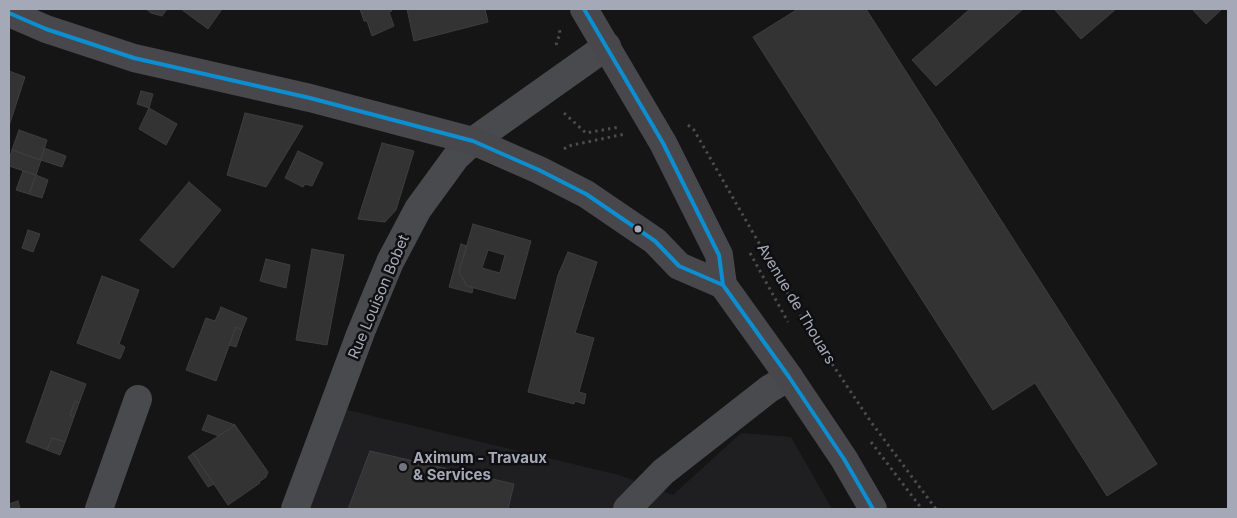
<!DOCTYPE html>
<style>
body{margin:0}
#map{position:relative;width:1237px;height:518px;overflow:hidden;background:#151515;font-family:Inter,sans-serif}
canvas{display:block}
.frame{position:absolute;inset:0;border:10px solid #a5a9b7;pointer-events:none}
</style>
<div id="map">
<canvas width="1237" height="518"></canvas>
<div class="frame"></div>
</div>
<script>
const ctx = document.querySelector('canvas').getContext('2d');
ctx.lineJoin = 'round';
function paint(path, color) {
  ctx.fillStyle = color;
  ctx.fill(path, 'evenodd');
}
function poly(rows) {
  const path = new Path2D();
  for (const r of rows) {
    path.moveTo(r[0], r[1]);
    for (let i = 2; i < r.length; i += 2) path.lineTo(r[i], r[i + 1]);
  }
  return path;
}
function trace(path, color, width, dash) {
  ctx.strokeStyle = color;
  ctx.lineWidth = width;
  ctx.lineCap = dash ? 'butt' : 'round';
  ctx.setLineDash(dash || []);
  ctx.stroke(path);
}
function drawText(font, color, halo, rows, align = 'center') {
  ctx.font = font + ' Inter,sans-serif';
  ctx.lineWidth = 5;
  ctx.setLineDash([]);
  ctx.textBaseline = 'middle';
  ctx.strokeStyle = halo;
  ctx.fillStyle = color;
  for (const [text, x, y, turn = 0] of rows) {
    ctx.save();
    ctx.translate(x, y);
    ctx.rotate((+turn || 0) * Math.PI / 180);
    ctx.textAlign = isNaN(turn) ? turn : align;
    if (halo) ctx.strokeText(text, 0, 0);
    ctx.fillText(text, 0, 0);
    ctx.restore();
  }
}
const built = poly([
 [335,407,619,475,673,495,741,433,791,437,832,509,295,509]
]);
const building = poly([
 [146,9,167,9,162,16,151,13,146,9],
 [181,9,222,9,208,29,181,9],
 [360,9,391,9,392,11,389,12,394,26,372,36,367,21,364,21,360,9],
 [407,9,485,9,488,22,414,41,407,9],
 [798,9,866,9,1157,464,1107,496,1035,383,993,410,753,37,798,9],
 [970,9,1023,9,936,86,912,60,970,9],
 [1054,9,1116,9,1081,39,1054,9],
 [1192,9,1222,9,1206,24,1192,9],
 [9,71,25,77,9,126,9,71],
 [141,91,153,94,149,108,137,104,141,91],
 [149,108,177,124,166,145,139,129,149,108],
 [245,113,303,126,266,187,227,175,245,113],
 [19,130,47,140,41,160,12,150,19,130],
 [382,143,414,151,396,210,385,222,358,219,382,143],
 [44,148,66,156,62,167,41,160,44,148],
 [12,150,41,160,36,175,9,166,9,160,12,150],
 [298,151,323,163,312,186,305,184,303,187,285,178,298,151],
 [23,171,36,175,29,194,16,190,23,171],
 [36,175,48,180,42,198,29,194,36,175],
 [189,182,221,210,173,268,140,240,189,182],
 [473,224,531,241,515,299,467,286,459,272,473,224],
 [488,250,505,255,500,273,482,268,488,250],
 [28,230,40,234,33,252,22,248,28,230],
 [461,244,467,246,459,272,467,286,473,288,472,293,449,287,461,244],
 [312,249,344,255,327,345,296,340,312,249],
 [568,252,597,262,575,333,594,338,579,392,586,394,584,404,575,401,574,404,528,392,558,275,568,252],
 [266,259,290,265,286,288,260,281,266,259],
 [102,276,139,290,119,344,125,347,120,359,77,343,102,276],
 [221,307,247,318,242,330,236,327,216,381,186,370,206,318,215,321,221,307],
 [236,327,242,330,236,347,229,345,236,327],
 [51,371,86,384,79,403,75,401,70,415,74,417,65,442,52,438,47,450,26,442,51,371],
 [75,401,79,403,74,417,70,415,75,401],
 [208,415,235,425,219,436,202,430,208,415],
 [235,425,268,472,266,477,259,482,260,483,228,505,193,453,235,425],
 [52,438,65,442,60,455,47,450,52,438],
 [370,451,514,484,508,509,348,509,370,451],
 [193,453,214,484,208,487,188,457,193,453],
 [18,501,20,509,10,509,9,504,18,501]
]);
const path = poly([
 [556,45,560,33,559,27],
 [564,113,586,133,619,127],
 [688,125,694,130,806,325,871,422,936,509],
 [564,149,568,146,625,134],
 [750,253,788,322],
 [871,442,922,509]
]);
const street = poly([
 [99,509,138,399],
 [295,509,361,332,390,262,418,209,456,157,473,141,607,46],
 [627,509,663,472,769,389,789,377]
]);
const secondary = poly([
 [584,9,663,143,719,255,723,285,789,377,844,459,873,509],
 [9,13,46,29,134,58,310,98,473,141,539,170,586,194,655,241,679,266,723,285]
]);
const bus1 = poly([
 [584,9,663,143,719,255,723,285,789,377,844,459,873,509],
 [9,13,46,29,134,58,310,98,473,141,539,170,586,194,655,241,679,266,723,285]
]);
const markers = [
 [638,229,4.5,"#a5a9b7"],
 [403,467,5,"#73757e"]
];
const streetNames = [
 ["Rue Louison Bobet",379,297,-67],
 ["Avenue de Thouars",796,304,59]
];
const poiNames = [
 ["Aximum - Travaux",413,458],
 ["& Services",413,475]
];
paint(built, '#1f1f21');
paint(building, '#333334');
trace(building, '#3d3e41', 1);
trace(path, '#4b4b50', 3, [2.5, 4]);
trace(street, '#494a4e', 28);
trace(secondary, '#48484c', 28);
trace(bus1, '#0d8ed0', 4);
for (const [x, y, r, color] of markers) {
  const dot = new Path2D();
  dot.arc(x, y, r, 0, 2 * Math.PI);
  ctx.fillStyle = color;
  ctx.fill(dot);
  trace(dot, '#0f0f11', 2);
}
drawText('15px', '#a5a9b7', '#0f0f11', streetNames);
drawText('bold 15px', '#a5a9b7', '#0f0f11', poiNames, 'left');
</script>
